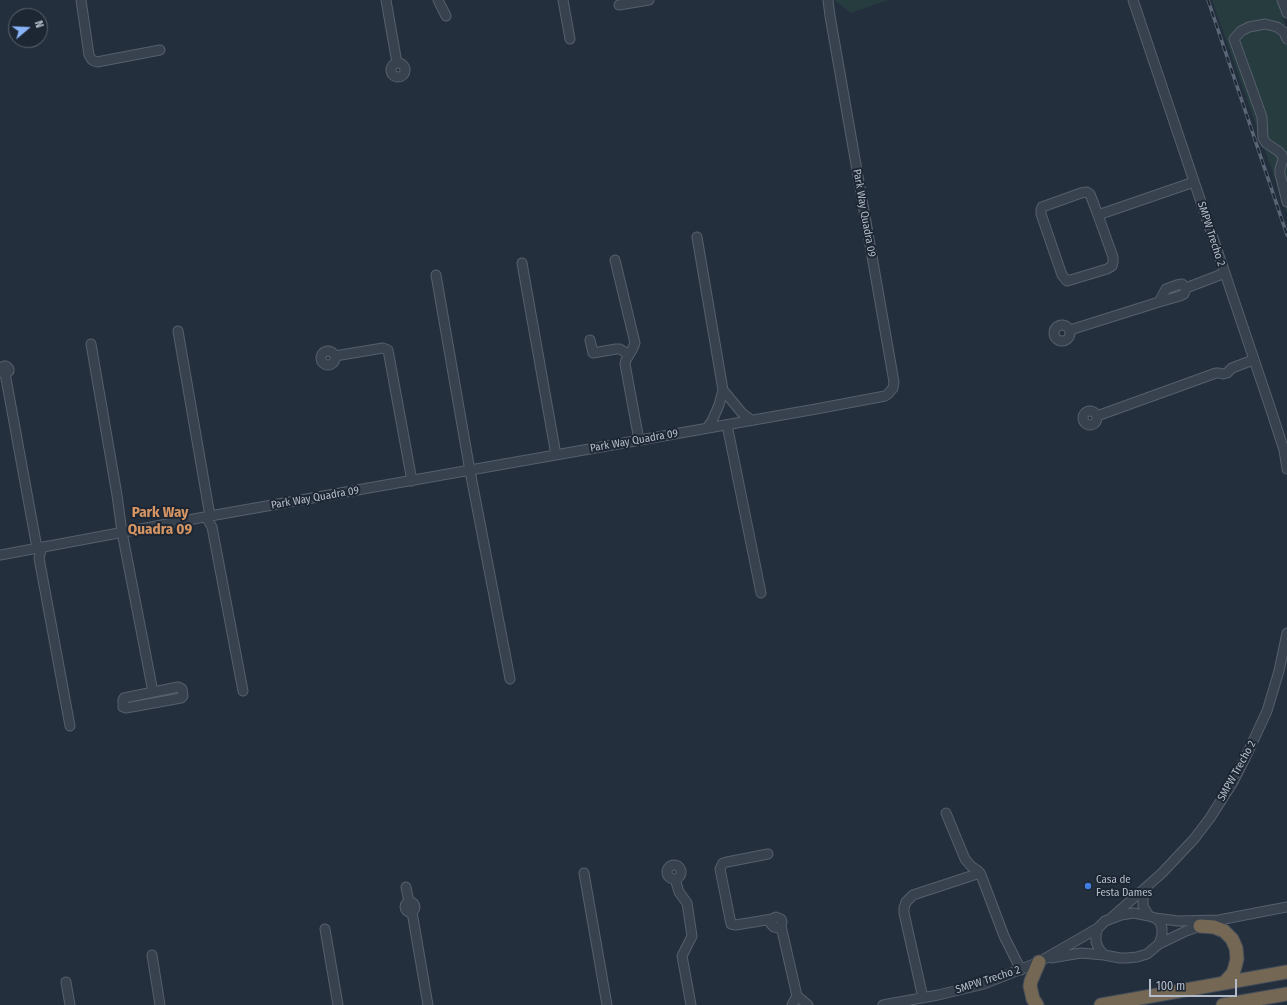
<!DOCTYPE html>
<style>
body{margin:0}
#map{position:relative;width:1287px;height:1005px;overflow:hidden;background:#242f3e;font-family:"Fira Sans Condensed",sans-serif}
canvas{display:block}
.north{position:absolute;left:8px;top:8px;width:40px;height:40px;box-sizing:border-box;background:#1d2633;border:1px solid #59626f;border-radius:50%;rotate:71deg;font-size:11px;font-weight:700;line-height:16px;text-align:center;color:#b4bcc9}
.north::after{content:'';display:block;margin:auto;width:14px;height:18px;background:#8ab4f8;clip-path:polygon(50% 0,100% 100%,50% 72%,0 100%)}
.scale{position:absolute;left:1149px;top:979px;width:88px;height:18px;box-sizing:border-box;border:2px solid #b4bcc9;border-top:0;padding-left:5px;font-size:12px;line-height:14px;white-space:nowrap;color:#b4bcc9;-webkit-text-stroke:3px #1d2633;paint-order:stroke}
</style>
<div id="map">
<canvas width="1287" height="1005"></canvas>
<div class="north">N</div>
<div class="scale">100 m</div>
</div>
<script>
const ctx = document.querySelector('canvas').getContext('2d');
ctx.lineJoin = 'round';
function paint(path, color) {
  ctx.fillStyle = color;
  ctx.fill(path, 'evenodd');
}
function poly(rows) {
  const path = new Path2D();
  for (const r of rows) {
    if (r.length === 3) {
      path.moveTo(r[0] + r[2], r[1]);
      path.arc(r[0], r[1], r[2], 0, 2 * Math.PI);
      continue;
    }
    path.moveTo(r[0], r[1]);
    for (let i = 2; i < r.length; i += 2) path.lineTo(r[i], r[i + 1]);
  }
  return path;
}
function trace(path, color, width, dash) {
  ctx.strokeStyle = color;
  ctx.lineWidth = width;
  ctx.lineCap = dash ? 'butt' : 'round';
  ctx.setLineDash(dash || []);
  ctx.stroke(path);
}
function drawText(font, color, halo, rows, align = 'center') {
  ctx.font = font + ' "Fira Sans Condensed",sans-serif';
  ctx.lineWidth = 4;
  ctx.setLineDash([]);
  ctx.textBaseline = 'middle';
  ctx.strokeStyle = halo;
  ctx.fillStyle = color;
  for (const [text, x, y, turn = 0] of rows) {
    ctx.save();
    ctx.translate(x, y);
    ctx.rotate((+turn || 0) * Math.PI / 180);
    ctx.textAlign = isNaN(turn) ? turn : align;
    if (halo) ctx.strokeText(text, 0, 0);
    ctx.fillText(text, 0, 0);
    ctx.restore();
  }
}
const green = poly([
 [834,0,888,0,851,13],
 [1212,0,1277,0,1287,29,1287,213]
]);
const minor = poly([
 [81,0,89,55,92,60,97,62,160,50],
 [386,0,397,63],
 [438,0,446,16],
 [563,0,570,39],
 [1133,0,1271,410,1284,450,1287,469],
 [1282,0,1287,13],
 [619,5,649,0],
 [1287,39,1284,32,1277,27,1265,24,1249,27,1241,31,1234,39,1262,117,1263,138,1266,143,1278,151,1282,155,1283,159,1280,169,1280,174,1287,202],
 [398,70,7],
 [1098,215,1113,257,1113,262,1112,266,1107,269,1067,281,1062,275,1041,214,1041,210,1042,207,1081,193,1087,192,1090,194,1098,215,1194,182],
 [697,237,723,390,742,413,751,420],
 [615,260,635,343,632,350,626,360,625,364,639,440],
 [522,263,556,455],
 [436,275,470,471,510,679],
 [1159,302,1166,289,1177,285,1182,284,1186,288],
 [1062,333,8],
 [1070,330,1159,302,1180,296,1184,294,1186,288,1225,273],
 [178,331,210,516],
 [590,340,593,353,616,349,620,349,629,355],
 [91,344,117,495,122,532,153,692],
 [328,358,7],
 [335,356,383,348,388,350,412,481],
 [5,373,9,371,9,369,6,366,4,366,1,368,1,370,3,373,5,373,37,548],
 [1090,418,7],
 [1097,416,1216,373,1219,373,1223,374,1227,373,1232,368,1253,360],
 [727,425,761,593],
 [707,428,712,421,719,405,723,390],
 [206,517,212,527,243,691],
 [42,547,39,558,70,726],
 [0,555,210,516,816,409,885,396,888,394,893,388,894,382,830,16,828,0],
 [178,687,182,689,183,696,181,698,126,708,123,707,123,700,124,698,178,687],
 [946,813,965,859,971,866,978,871,981,875,1004,936,1021,970],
 [768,854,727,862,723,863,720,869,731,924,736,925,772,919,776,917,781,919,782,922,781,926,779,928,774,927,771,924,772,919],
 [674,872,7],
 [584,873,607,1005],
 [675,879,679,892,687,903,692,936,682,956,691,1005],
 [406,887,409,902],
 [1147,888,1143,896,1143,906,1149,916,1155,918,1160,922,1162,928,1162,935,1159,944,1147,954,1137,957,1127,958,1120,958,1104,955,1099,949,1096,942,1096,934,1098,928,1105,921,1121,915,1134,913,1149,916],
 [410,907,5],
 [412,912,428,1005],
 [1111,918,1162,873,1194,839,1210,818,1233,782,1248,752,1267,711,1279,671,1287,633],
 [1155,918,1178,921,1219,920,1287,907],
 [781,926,797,996,792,1005],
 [325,929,338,1005],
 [1159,944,1186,931,1206,924],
 [152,955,160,1005],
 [1051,958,1081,953,1104,955],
 [66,982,70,1005],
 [797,996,808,1005],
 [923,998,904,913,904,908,906,902,913,895,980,873],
 [883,1005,938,995,984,984,1039,962,1098,928]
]);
const highway = poly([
 [1200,926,1214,927,1224,931,1232,939,1236,948,1237,959,1235,967,1233,973,1224,983],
 [1037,1005,1033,999,1030,986,1031,981,1039,962],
 [1101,1005,1287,972],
 [1223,1005,1287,994]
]);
const rail = poly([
 [1208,0,1287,235]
]);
const markers = [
 [1088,886,4,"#3f7fe0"]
];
const streetNames = [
 ["Park Way Quadra 09",864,213,80],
 ["SMPW Trecho 2",1211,234,72],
 ["Park Way Quadra 09",634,441,-10],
 ["Park Way Quadra 09",315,498,-10],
 ["SMPW Trecho 2",1237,771,-61],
 ["SMPW Trecho 2",988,980,-18]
];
const poiNames = [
 ["Casa de",1096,880],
 ["Festa Dames",1096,893]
];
const districtNames = [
 ["Park Way",160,513],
 ["Quadra 09",160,530]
];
paint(green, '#263c3f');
trace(minor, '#565f6c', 11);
trace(highway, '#434c59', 15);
trace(minor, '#38414e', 9);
trace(highway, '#746855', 13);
trace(rail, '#5a6575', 3.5);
trace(rail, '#1d2633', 2, [6]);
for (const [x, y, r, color] of markers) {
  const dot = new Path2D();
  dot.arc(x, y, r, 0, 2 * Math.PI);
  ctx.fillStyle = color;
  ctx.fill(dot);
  trace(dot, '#1d2633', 1.5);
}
drawText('11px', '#b4bcc9', '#1d2633', streetNames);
drawText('11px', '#b4bcc9', '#1d2633', poiNames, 'left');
drawText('bold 15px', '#d59563', '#1d2633', districtNames);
</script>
